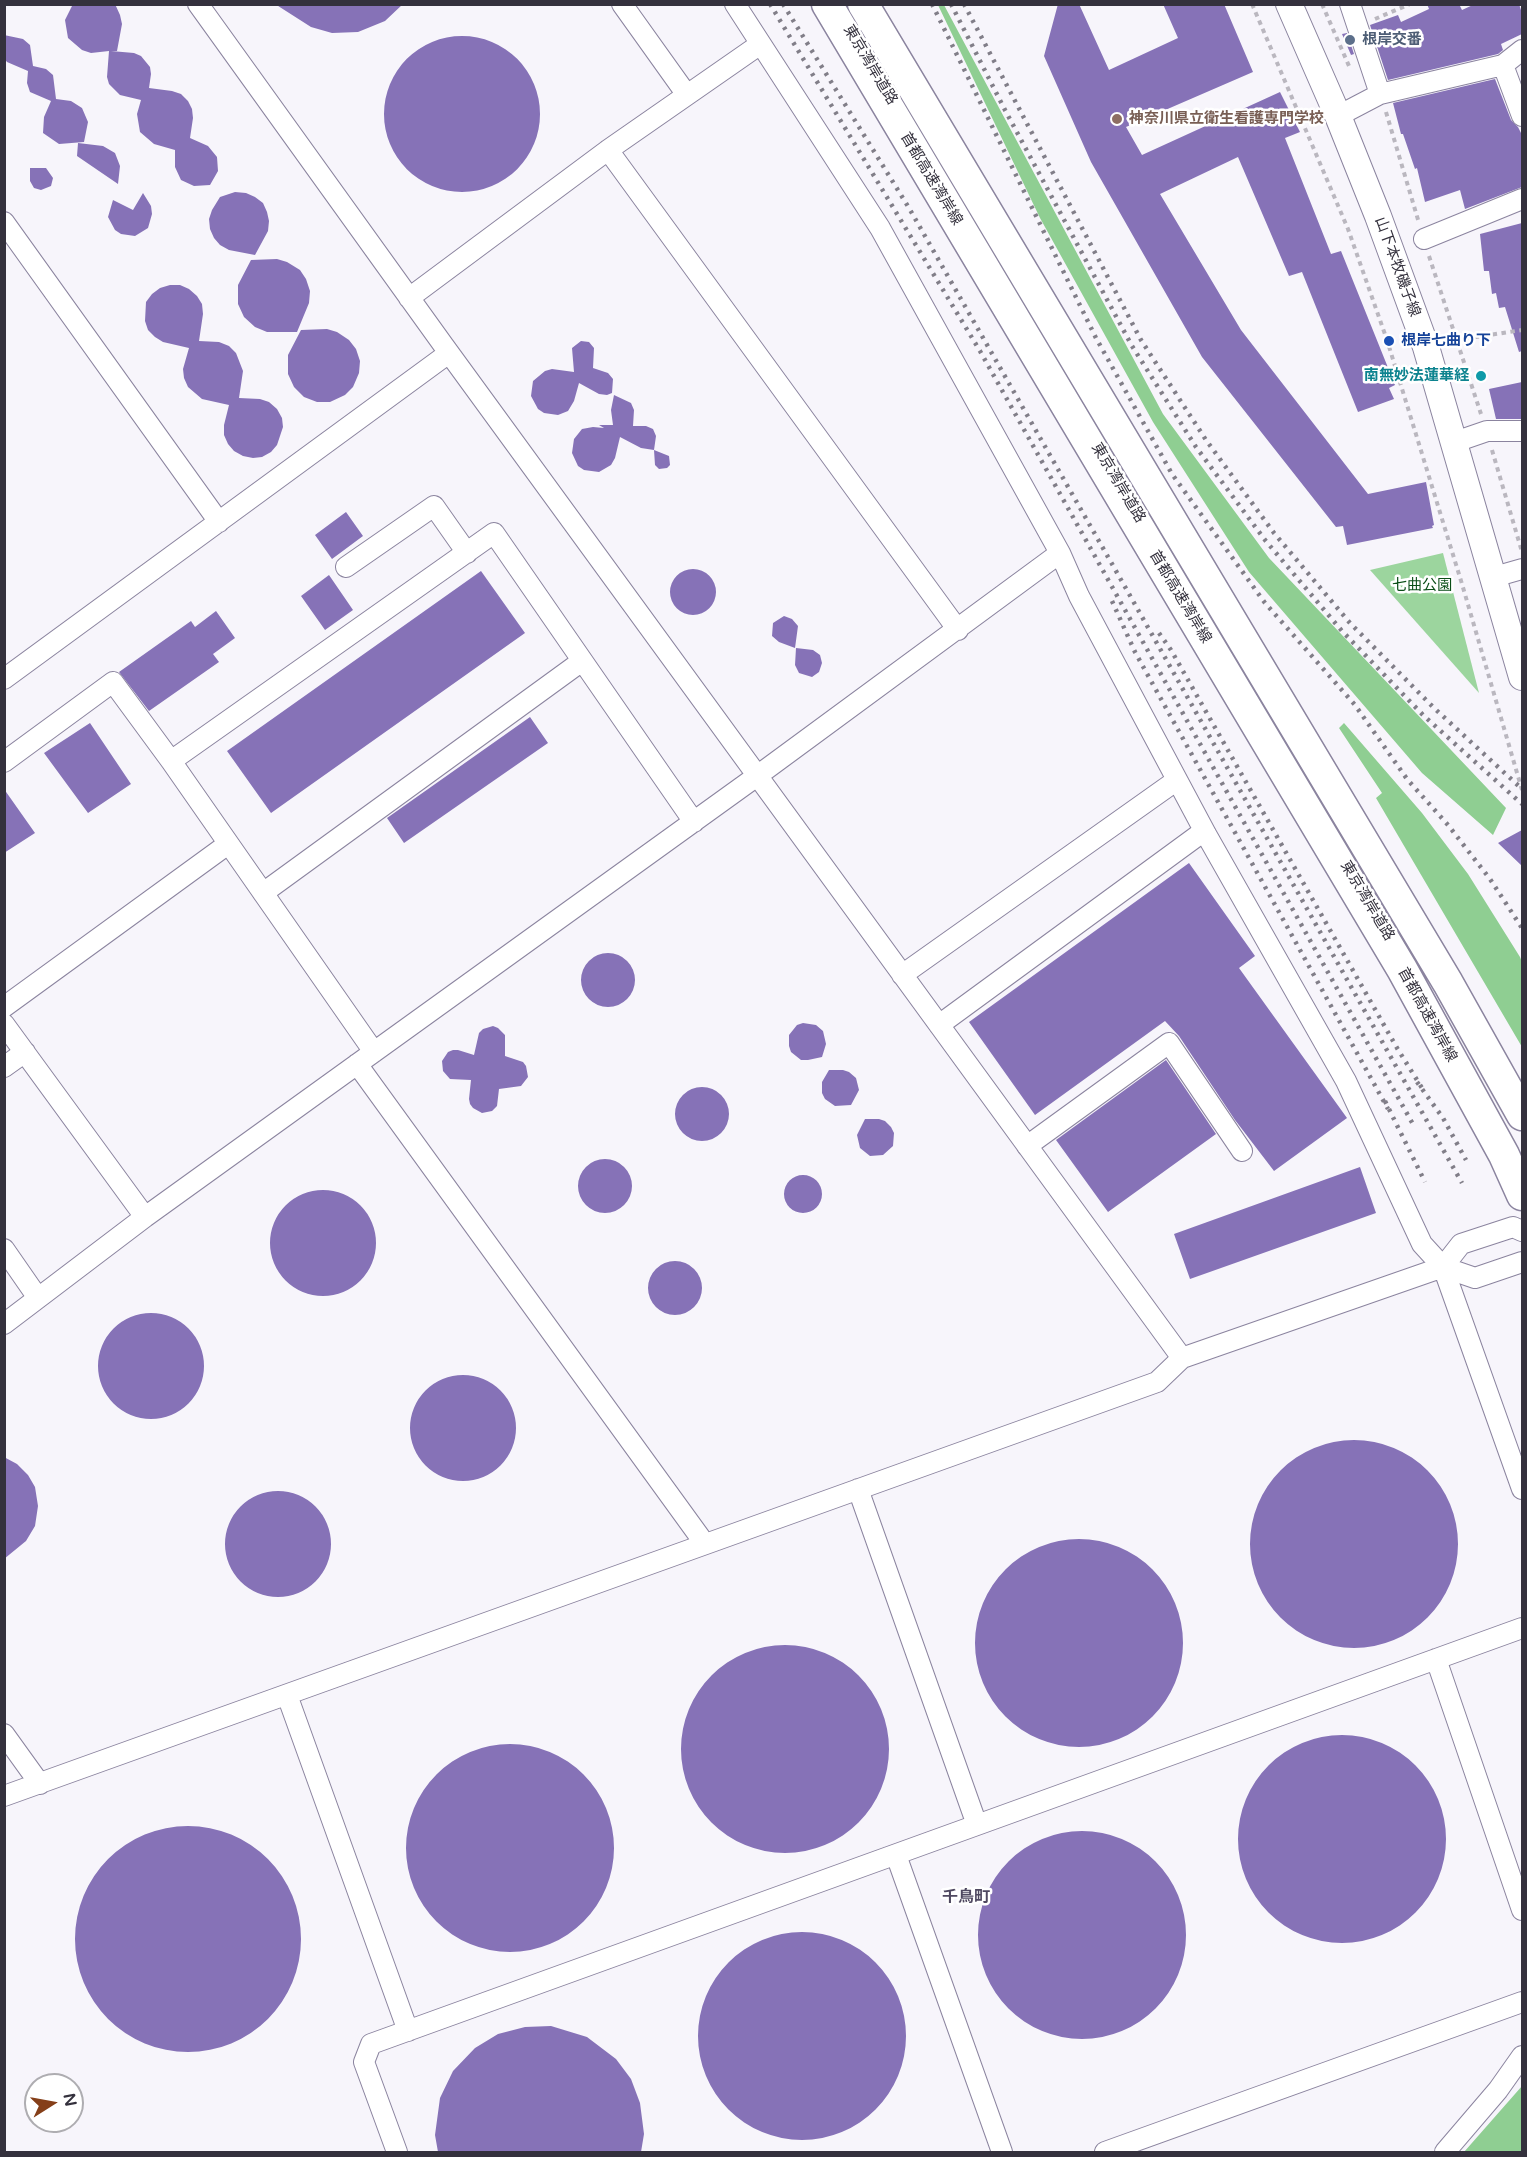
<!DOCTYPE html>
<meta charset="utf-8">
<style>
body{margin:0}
#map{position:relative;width:1527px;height:2157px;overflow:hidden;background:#f7f5fb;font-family:"Varela Round",sans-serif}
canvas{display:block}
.frame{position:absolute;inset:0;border:6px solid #34313d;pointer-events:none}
.north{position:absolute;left:24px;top:2073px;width:60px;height:60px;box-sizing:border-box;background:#fff;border:2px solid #aeadb1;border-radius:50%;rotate:79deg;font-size:16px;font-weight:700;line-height:24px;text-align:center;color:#34313d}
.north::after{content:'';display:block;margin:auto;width:21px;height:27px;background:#853f19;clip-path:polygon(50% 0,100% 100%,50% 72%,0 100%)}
</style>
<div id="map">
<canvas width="1527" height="2157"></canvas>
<div class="frame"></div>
<div class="north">N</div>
</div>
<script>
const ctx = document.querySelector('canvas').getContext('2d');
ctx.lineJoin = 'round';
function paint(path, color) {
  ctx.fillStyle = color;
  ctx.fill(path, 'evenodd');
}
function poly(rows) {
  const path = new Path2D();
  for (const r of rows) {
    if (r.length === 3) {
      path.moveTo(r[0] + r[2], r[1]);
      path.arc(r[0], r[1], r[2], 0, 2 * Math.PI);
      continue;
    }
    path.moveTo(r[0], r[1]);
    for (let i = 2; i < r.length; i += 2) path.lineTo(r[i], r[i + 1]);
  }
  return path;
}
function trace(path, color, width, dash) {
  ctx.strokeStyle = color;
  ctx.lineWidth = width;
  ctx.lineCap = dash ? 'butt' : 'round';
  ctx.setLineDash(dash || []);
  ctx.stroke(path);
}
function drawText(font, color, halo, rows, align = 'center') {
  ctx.font = font + ' "Varela Round","Noto Sans JP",sans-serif';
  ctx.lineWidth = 5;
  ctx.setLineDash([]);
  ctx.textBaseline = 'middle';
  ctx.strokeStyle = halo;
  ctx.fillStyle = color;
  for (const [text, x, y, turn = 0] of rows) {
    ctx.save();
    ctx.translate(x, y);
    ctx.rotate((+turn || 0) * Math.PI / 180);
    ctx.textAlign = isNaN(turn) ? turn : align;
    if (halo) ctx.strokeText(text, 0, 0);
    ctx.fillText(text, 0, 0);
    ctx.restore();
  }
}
const green = poly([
 [1443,553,1479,693,1370,570]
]);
const forest = poly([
 [938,5,944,5,1163,414,1269,558,1506,808,1493,835,1422,773,1249,572,1153,422,1040,218],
 [1344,723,1422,813,1468,874,1520,957,1522,962,1522,1047,1376,798,1382,793,1339,728],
 [1522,2086,1522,2152,1464,2152]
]);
const building = poly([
 [73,4,115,4,120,15,122,24,117,51,111,51,134,53,141,56,150,67,151,74,149,88,172,91,181,94,188,101,192,109,193,118,190,138,208,146,217,157,218,171,210,185,194,186,181,180,175,167,175,150,154,144,140,132,137,114,141,100,120,95,109,84,107,77,109,51,91,53,82,50,68,38,65,20],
 [275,4,403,4,385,21,358,32,332,33,311,27],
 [1058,4,1079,4,1109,70,1178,38,1163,4,1224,4,1253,72,1126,127,1142,155,1280,92,1300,132,1285,138,1331,254,1341,251,1395,385,1389,388,1394,399,1358,412,1302,272,1289,276,1238,157,1160,194,1241,330,1368,494,1426,482,1434,525,1432,526,1433,528,1347,545,1343,526,1336,527,1202,357,1091,162,1044,56],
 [1427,4,1459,4,1462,10,1475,4,1519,4,1522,13,1522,34,1501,44,1503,50,1498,54,1388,80,1370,25,1398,15,1401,22,1429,9],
 [1347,33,1354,54,1351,55,1342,34],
 [4,35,23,39,30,45,33,66,46,69,53,75,56,99,71,101,82,108,88,122,84,142,59,144,43,133,44,117,51,101,30,92,27,83,28,71,7,62,4,58],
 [462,114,78],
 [1495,79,1511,120,1518,127,1522,135,1522,187,1465,209,1460,190,1425,202,1417,168,1415,169,1403,134,1401,134,1393,103],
 [78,143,103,146,115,153,120,166,118,184,77,156],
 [30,168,46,168,53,178,51,186,41,190,34,188,30,181],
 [235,192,246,193,255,197,263,203,267,212,269,221,268,231,255,255,229,250,220,245,214,238,210,229,209,219,212,210,220,197],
 [143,193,151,206,152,214,148,228,135,236,121,234,115,230,108,217,113,200,133,210],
 [1522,223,1522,351,1519,352,1505,307,1499,308,1496,293,1492,294,1489,271,1484,271,1480,234],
 [277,259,287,262,300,270,306,279,310,291,309,303,297,332,267,332,255,327,244,317,238,304,238,285,251,260],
 [170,285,180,285,189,289,197,296,202,304,203,314,199,341,219,342,229,346,236,353,243,371,239,398,260,399,269,402,277,409,282,418,283,427,277,445,271,452,262,457,253,458,243,456,234,451,228,444,224,435,224,425,229,405,202,399,188,387,184,378,183,369,189,348,163,342,155,337,148,330,145,321,146,302,152,294,160,288],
 [327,329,337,332,349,340,356,349,360,361,359,373,353,387,345,395,330,402,317,402,304,397,294,387,288,374,288,355,301,330],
 [581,341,589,342,594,348,593,368,608,373,613,379,612,393,607,395,599,394,579,383,574,401,568,411,558,415,544,413,538,409,531,396,533,381,545,371,552,369,574,372,572,348],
 [1522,382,1522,419,1496,419,1489,389],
 [614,395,631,403,634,410,633,426,646,426,653,429,656,436,654,450,641,448,620,437,615,458,611,465,599,472,584,470,578,466,572,453,574,439,582,429,593,427,604,428,599,425,613,425,611,410],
 [654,450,669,456,670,465,667,468,659,469,655,465],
 [346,512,363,536,332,559,315,535],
 [693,592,23],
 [481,571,525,633,271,813,227,751],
 [329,575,353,610,325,630,301,596],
 [216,611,235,638,213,654,219,662,149,711,119,672,191,621,195,627],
 [784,616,792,619,798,626,795,648,779,642,772,636,773,623],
 [796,648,813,650,820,655,822,663,819,672,812,677,799,673,795,665],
 [530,717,548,743,404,843,387,818],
 [90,723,131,784,88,813,44,753],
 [4,789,35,833,4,853],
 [1522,830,1522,866,1498,843],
 [1189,863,1255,956,1239,968,1347,1118,1274,1171,1235,1120,1179,1036,1165,1021,1035,1115,969,1022],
 [608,980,27],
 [803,1023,816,1025,823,1031,826,1044,822,1057,808,1060,801,1060,791,1052,789,1046,789,1035,797,1025],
 [493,1026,498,1028,505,1035,505,1056,523,1062,526,1066,528,1077,521,1086,499,1089,497,1106,492,1111,482,1113,473,1108,470,1104,469,1099,471,1080,450,1079,443,1071,442,1061,448,1052,453,1050,458,1050,474,1055,479,1033,483,1029],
 [1166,1060,1216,1134,1108,1212,1056,1140],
 [829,1070,843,1070,849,1072,856,1078,859,1090,851,1105,835,1106,825,1099,822,1093,822,1082],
 [702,1114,27],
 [865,1119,879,1119,885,1121,891,1127,894,1133,893,1146,883,1155,870,1156,860,1148,857,1135],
 [605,1186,27],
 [1360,1167,1376,1213,1190,1279,1174,1234],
 [803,1194,19],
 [323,1243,53],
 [675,1288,27],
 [151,1366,53],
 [463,1428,53],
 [1354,1544,104],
 [4,1457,17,1464,28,1475,35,1487,38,1506,35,1526,26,1541,4,1559],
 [278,1544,53],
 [1079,1643,104],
 [785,1749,104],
 [1342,1839,104],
 [510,1848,104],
 [188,1939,113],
 [1082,1935,104],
 [802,2036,104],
 [551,2026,587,2037,616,2059,631,2079,640,2103,644,2134,641,2152,438,2152,435,2135,440,2098,453,2071,475,2048,498,2034,525,2027]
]);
const path = poly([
 [1252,4,1348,229,1387,340,1462,584,1522,790],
 [1322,4,1349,66],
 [1375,19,1410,4],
 [1386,112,1419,223],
 [1429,256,1481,414],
 [1457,340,1522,330],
 [1492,450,1522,552]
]);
const minor = poly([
 [198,4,444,346,1182,1358,1443,1267,1461,1244,1513,1227,1522,1231],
 [622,4,687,95],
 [1350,4,1380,94],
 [1503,65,1522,116],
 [1338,116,1380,94,1503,65,1522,50],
 [608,150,958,630],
 [4,222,219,522],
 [1424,239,1522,199],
 [409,298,608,150,759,45],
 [1455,442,1487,431,1522,431],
 [1060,553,1079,596,1206,834,1346,1081,1422,1244,1443,1267,1522,1489],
 [346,567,434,506,467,553],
 [1494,577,1522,569],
 [4,679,449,353],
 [4,762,113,682,171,761],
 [263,893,582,661],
 [902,975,1177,780],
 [4,1007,228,844],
 [4,1024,145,1217],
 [939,1025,1204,831],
 [374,1052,171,761,494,533,694,822],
 [357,1064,705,1544],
 [4,1067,25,1052],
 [1027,1146,1169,1043,1242,1151],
 [4,1249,38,1298],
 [1443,1267,1475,1278,1522,1262],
 [4,1324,145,1217,757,776,1060,553,880,228,735,4],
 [858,1489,977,1825],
 [1436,1659,1522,1910],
 [287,1695,408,2031],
 [4,1734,40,1784],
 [4,1796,1157,1382,1182,1358],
 [896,1855,1002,2152],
 [397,2152,364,2062,371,2044,1522,1628],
 [1105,2152,1522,2002],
 [1445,2152,1498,2090,1522,2056]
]);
const major = poly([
 [1289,4,1338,116,1378,216,1426,347,1522,677]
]);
const highway = poly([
 [827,4,1402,969,1504,1155,1522,1195],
 [863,4,1448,983,1522,1115]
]);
const rail = poly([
 [770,4,980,351,1414,1126],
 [783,4,909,208,1124,585,1462,1183],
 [932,4,1096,338,1172,474,1265,603,1355,705,1407,779,1448,825,1490,879,1522,928],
 [951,4,1005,110,1132,346,1196,447,1265,540,1342,631,1424,716,1522,804],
 [964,4,1141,340,1206,440,1274,533,1350,623,1434,708,1522,789],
 [1112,601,1135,652,1388,1109],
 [1159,633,1171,650,1397,1048,1422,1088],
 [1417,1082,1443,1118,1466,1160],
 [1385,1101,1425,1182]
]);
const markers = [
 [1350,40,6,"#5c6f8a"],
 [1117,119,6,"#8d6e63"],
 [1389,341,6,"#1a4fb4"],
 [1481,376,6,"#0f9aa8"]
];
const serviceNames = [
 ["根岸交番",1362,40]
];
const streetNames = [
 ["東京湾岸道路",870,65,59],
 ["首都高速湾岸線",931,179,59],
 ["山下本牧磯子線",1397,267,70],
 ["東京湾岸道路",1118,483,59],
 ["首都高速湾岸線",1180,597,59],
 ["東京湾岸道路",1367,901,59],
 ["首都高速湾岸線",1427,1015,61]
];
const educationNames = [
 ["神奈川県立衛生看護専門学校",1129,119]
];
const transitNames = [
 ["根岸七曲り下",1401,341]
];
const cultureNames = [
 ["南無妙法蓮華経",1469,376]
];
const parkNames = [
 ["七曲公園",1422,586]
];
const neighbourhoodNames = [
 ["千鳥町",966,1898]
];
paint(green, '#9cd59e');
paint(forest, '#8fce92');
paint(building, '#8672b7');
trace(minor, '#8b849f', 22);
trace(major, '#8b849f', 28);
trace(highway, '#8b849f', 33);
trace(path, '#bab7bf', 4, [4.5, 4.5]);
trace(minor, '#fff', 20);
trace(major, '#fff', 26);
trace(highway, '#fff', 30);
trace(rail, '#817e88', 4.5, [3, 6]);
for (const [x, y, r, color] of markers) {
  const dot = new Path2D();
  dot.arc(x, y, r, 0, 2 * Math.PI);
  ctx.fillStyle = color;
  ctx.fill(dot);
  trace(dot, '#fff', 2);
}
drawText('bold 15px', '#4e5e75', '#fff', serviceNames, 'left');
drawText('15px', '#34313d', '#fff', streetNames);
drawText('bold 15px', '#785e54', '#fff', educationNames, 'left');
drawText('bold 15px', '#164399', '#fff', transitNames, 'left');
drawText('bold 15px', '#0d838f', '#fff', cultureNames, 'right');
drawText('15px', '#0a4e17', '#fff', parkNames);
drawText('bold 16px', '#4f4860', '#fff', neighbourhoodNames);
</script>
